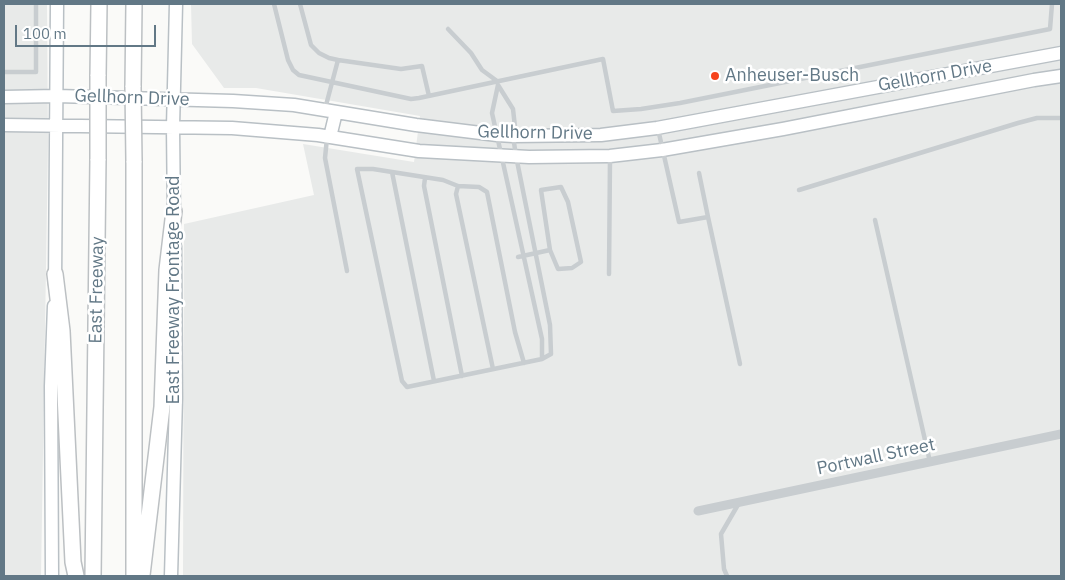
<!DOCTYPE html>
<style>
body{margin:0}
#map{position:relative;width:1065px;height:580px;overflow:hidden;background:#fafaf8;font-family:"IBM Plex Sans",sans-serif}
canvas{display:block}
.frame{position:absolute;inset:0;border:5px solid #627886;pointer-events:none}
.scale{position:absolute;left:15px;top:25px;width:141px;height:22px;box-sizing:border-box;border:2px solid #627886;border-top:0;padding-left:6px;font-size:15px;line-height:18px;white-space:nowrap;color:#627886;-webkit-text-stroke:4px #fff;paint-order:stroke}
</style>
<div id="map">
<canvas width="1065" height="580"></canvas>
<div class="frame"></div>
<div class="scale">100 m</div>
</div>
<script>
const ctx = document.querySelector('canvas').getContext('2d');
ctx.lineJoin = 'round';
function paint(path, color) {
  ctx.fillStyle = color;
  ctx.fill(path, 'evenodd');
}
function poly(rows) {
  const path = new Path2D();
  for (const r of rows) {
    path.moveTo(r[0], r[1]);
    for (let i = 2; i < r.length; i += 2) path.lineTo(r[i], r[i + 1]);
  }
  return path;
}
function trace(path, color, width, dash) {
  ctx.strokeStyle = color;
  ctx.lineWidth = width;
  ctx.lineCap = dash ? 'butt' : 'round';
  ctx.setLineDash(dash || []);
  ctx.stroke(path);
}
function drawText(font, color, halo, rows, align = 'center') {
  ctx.font = font + ' "IBM Plex Sans",sans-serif';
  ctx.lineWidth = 5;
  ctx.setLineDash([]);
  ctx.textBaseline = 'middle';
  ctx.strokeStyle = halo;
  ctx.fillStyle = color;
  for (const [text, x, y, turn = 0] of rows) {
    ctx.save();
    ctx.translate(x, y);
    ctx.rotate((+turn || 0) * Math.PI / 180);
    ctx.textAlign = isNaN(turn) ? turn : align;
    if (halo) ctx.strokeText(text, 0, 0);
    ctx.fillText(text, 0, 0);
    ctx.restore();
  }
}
const built = poly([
 [4,4,47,4,48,144,41,576,4,576],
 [191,4,1061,4,1061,576,183,576,184,224,314,195,303,144,414,162,420,116,256,88,224,88,192,44]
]);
const service = poly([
 [274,4,288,60,293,70,299,75,411,99,419,98,603,59,613,111,641,109,680,103,1050,29,1052,4],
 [300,4,311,45,319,53,329,58,338,60,401,69,422,66,429,96],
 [448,29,471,53,482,70,497,81],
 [4,72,36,72,36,4],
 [325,109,338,60],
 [658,129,679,222,708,217,740,364],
 [327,138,325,158,347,271],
 [392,172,434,381],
 [699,173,708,217],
 [425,178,424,186,462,376],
 [458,186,456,194,493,369],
 [799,190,1018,123,1037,118,1061,118],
 [875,220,930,462],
 [518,257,550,250,541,190,561,187,568,202,581,262,572,268,558,269,550,250],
 [609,274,610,158],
 [524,363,515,332,487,192,479,187,458,186,443,180,373,169,357,169,402,381,407,387,542,359,542,339,492,113,498,85,513,109,515,127,513,136,516,156,550,325,551,354,542,359],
 [727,576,724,569,721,534,739,503]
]);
const minor = poly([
 [698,511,1061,434]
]);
const secondary = poly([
 [4,97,57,96,233,101,294,105,416,125,497,135,513,136,601,135,657,128,1061,53],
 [4,125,232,128,318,135,419,151,529,157,610,156,662,150,783,129,1034,80,1061,76],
 [330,137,336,112],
 [174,219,173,127,176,4],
 [55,284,57,4],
 [52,576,51,386,54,306],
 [171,576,176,398,175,246]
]);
const motorway = poly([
 [98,76,99,4],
 [133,87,134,4],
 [134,161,134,576],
 [55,274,62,331,73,562,76,576],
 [142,575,162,407,167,270,174,211],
 [93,576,98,159]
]);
const motorwayBridge = poly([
 [133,87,134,161],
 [98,159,98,76]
]);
const markers = [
 [715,76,5,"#f6431c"]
];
const poiNames = [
 ["Anheuser-Busch",725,76]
];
const streetNames = [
 ["Gellhorn Drive",935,76,-10],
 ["Gellhorn Drive",132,98,2],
 ["Gellhorn Drive",535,133,1],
 ["East Freeway",97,290,-89],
 ["East Freeway Frontage Road",174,290,-90],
 ["Portwall Street",876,457,-12]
];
paint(built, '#e8eae9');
trace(secondary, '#b9c0c5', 15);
trace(motorway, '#bcc0c3', 18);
trace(service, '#c8cdd0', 4.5);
trace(minor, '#c8cdd0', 9);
trace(secondary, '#fff', 12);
trace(motorway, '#fff', 15);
trace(motorwayBridge, '#bcc0c3', 18, []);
trace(motorwayBridge, '#fff', 15);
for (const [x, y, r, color] of markers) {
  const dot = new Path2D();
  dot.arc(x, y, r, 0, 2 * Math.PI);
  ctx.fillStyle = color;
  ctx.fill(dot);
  trace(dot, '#fff', 2);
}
drawText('18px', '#627886', '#fff', poiNames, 'left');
drawText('18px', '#627886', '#fff', streetNames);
</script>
